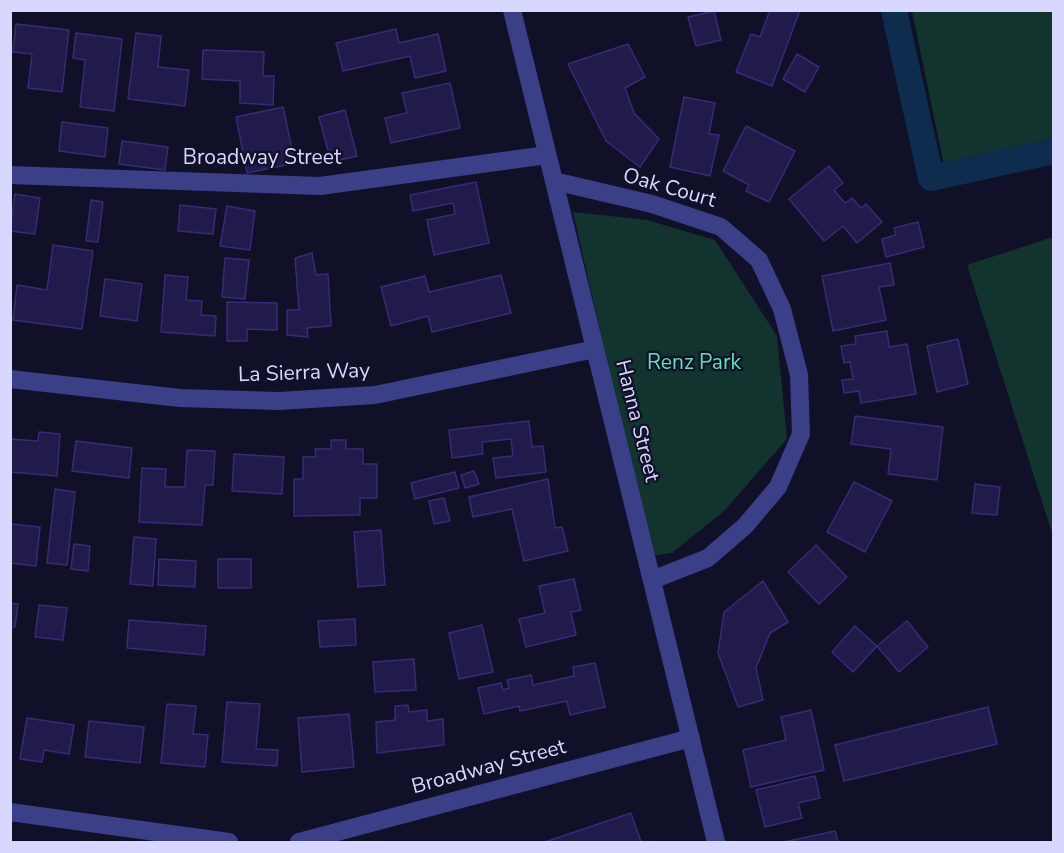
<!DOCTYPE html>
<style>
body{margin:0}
#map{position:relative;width:1064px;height:853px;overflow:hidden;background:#111029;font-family:"Nunito Sans",sans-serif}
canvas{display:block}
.frame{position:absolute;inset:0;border:12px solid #d8d7ff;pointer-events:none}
</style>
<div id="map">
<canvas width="1064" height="853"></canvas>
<div class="frame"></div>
</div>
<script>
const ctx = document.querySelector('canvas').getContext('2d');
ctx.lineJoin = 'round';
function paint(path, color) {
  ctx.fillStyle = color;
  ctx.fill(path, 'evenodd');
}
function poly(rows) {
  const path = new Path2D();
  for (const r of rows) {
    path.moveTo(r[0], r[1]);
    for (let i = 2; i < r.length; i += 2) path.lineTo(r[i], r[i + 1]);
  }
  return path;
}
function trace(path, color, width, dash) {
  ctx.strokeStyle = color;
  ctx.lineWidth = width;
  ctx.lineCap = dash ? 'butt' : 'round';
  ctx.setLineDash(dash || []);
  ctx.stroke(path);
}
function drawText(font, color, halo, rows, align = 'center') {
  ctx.font = font + ' "Nunito Sans",sans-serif';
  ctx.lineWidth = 4.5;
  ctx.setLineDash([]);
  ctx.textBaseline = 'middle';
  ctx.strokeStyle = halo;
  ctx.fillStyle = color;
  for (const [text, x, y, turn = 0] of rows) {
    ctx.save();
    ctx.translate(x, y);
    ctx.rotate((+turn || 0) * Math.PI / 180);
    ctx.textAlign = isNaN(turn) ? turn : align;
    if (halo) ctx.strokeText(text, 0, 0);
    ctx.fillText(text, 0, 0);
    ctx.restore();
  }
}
const green = poly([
 [912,11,1053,11,1053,150,947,180],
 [573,212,647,220,715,240,777,336,787,439,725,510,672,553,651,556],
 [1053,237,1054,237,1053,536,967,265]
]);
const canal = poly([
 [894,10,931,178,1054,151]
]);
const building = poly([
 [770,10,800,10,772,86,736,72,751,34,760,37,770,10],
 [714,11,721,40,696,46,688,17,714,11],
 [16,24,69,30,62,92,28,88,32,54,13,52,16,24],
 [396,29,399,43,438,34,446,71,415,78,410,56,343,71,336,43,396,29],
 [76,33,122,39,114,111,80,107,85,60,73,58,76,33],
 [136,33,161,36,158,67,189,70,185,106,128,99,136,33],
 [628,44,645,77,625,88,634,113,659,139,640,167,606,141,568,64,628,44],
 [203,50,264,52,263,76,274,76,273,105,240,103,240,81,202,79,203,50],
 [797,54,819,67,805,92,783,79,797,54],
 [450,83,460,128,391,143,385,118,407,113,402,93,450,83],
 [684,97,715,103,709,134,719,135,710,176,670,167,684,97],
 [283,107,295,163,247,173,236,117,283,107],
 [345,110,357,156,331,162,319,117,345,110],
 [62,122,108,128,105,157,59,151,62,122],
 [746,126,795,151,769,202,746,191,749,185,723,171,746,126],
 [122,141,168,147,165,170,119,164,122,141],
 [829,166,843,183,834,190,845,203,852,198,861,208,866,204,882,222,857,243,843,226,824,241,789,199,829,166],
 [476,182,489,243,434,255,427,220,455,214,453,203,413,211,410,195,476,182],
 [15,194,40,198,35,234,10,231,15,194],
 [91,200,103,202,98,242,86,241,91,200],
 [180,205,216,209,213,234,178,231,180,205],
 [227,206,255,211,250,250,220,246,227,206],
 [918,222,924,247,886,257,882,239,896,235,894,228,918,222],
 [53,245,93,251,82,329,13,320,17,285,47,290,53,245],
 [312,253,316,275,328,274,331,326,307,328,308,337,287,335,287,310,299,310,295,258,312,253],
 [225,258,249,260,245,299,222,297,225,258],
 [890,263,894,285,879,287,886,320,833,331,822,276,890,263],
 [165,275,188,277,186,300,202,301,201,315,216,316,215,336,161,332,165,275],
 [501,275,511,313,432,332,428,316,391,326,381,287,425,276,429,292,501,275],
 [105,279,142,284,137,321,100,316,105,279],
 [227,302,277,303,277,330,247,329,247,341,227,341,227,302],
 [887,331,889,347,907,344,916,394,861,403,859,391,844,393,842,380,853,379,850,362,844,363,841,346,856,344,855,336,887,331],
 [958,339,968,384,937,392,927,346,958,339],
 [855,416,943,427,937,480,888,474,891,449,851,444,855,416],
 [529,421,532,447,543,446,546,472,496,478,493,458,513,456,511,439,482,442,483,454,452,458,449,430,529,421],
 [39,432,60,434,57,476,10,472,10,439,38,441,39,432],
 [331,440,346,440,346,449,363,449,363,464,377,464,377,498,360,498,360,515,294,516,294,479,303,479,303,457,316,457,315,449,331,449,331,440],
 [76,441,132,448,129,478,72,471,76,441],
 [187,450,215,451,213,485,205,485,202,525,139,522,142,468,166,469,165,487,185,487,187,450],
 [234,454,284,457,282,494,232,491,234,454],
 [474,471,479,484,465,488,461,475,474,471],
 [455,472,459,488,415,499,411,483,455,472],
 [548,479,555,528,562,527,568,551,524,561,512,509,473,517,469,497,548,479],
 [854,482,892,501,865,552,827,532,854,482],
 [975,484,1000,487,997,515,972,513,975,484],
 [55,489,75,492,67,565,47,563,55,489],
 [444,498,450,521,434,524,429,501,444,498],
 [10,524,40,527,36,566,10,563,10,524],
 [381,530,385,585,358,587,354,532,381,530],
 [134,537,156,539,153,586,130,584,134,537],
 [74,544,90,546,88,571,71,569,74,544],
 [816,545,847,577,819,604,788,572,816,545],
 [159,559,196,561,195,587,158,585,159,559],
 [218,559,251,559,251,588,218,588,218,559],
 [574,579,581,610,571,612,576,635,526,647,519,619,545,613,539,586,574,579],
 [763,581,788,622,770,633,756,668,763,700,738,707,718,653,724,612,763,581],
 [10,603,18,604,15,627,10,627,10,603],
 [39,605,67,608,63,640,35,637,39,605],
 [355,619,356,645,320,647,318,621,355,619],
 [129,620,206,626,204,655,127,648,129,620],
 [907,621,928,647,899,672,877,646,907,621],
 [482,625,493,672,459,679,449,633,482,625],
 [855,626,877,646,853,672,832,652,855,626],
 [414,659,416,690,375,692,373,662,414,659],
 [595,663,605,707,570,715,567,701,520,711,519,706,484,714,478,688,501,683,503,690,509,688,507,680,531,675,533,685,574,676,573,667,595,663],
 [227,702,260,704,256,749,278,750,277,766,222,762,227,702],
 [167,704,196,706,193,734,208,735,205,767,161,763,167,704],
 [408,705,409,712,427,710,427,721,443,719,444,745,377,753,376,722,395,720,395,706,408,705],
 [988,707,997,744,844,781,835,745,988,707],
 [811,710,824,770,751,787,743,750,786,740,781,717,811,710],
 [349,714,354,767,302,772,298,718,349,714],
 [27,718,74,725,69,754,44,750,42,762,20,759,27,718],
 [89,721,144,727,140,763,85,757,89,721],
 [815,776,820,798,798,803,802,818,765,827,756,790,815,776],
 [631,813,641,842,545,842,631,813],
 [835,831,838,842,784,842,835,831]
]);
const minor = poly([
 [512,10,716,842],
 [10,175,320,186,547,155],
 [554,181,652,204,721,227,759,260,782,309,799,375,801,434,778,487,745,526,708,558,652,580],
 [10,379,180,398,279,401,375,395,595,349],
 [10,812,229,842],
 [299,842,691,738]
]);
const streetNames = [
 ["Broadway Street",262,159],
 ["Oak Court",669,189,16],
 ["La Sierra Way",304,374,-2],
 ["Hanna Street",636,421,76],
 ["Broadway Street",489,768,-15]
];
const parkNames = [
 ["Renz Park",694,364]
];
paint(green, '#13332e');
trace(canal, '#0e2c4e', 26);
paint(building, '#201b4a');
trace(building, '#342d76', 1.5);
trace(minor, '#3a3f88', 18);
drawText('21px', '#d8d7ff', '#111029', streetNames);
drawText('21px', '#60e2b5', '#111029', parkNames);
</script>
